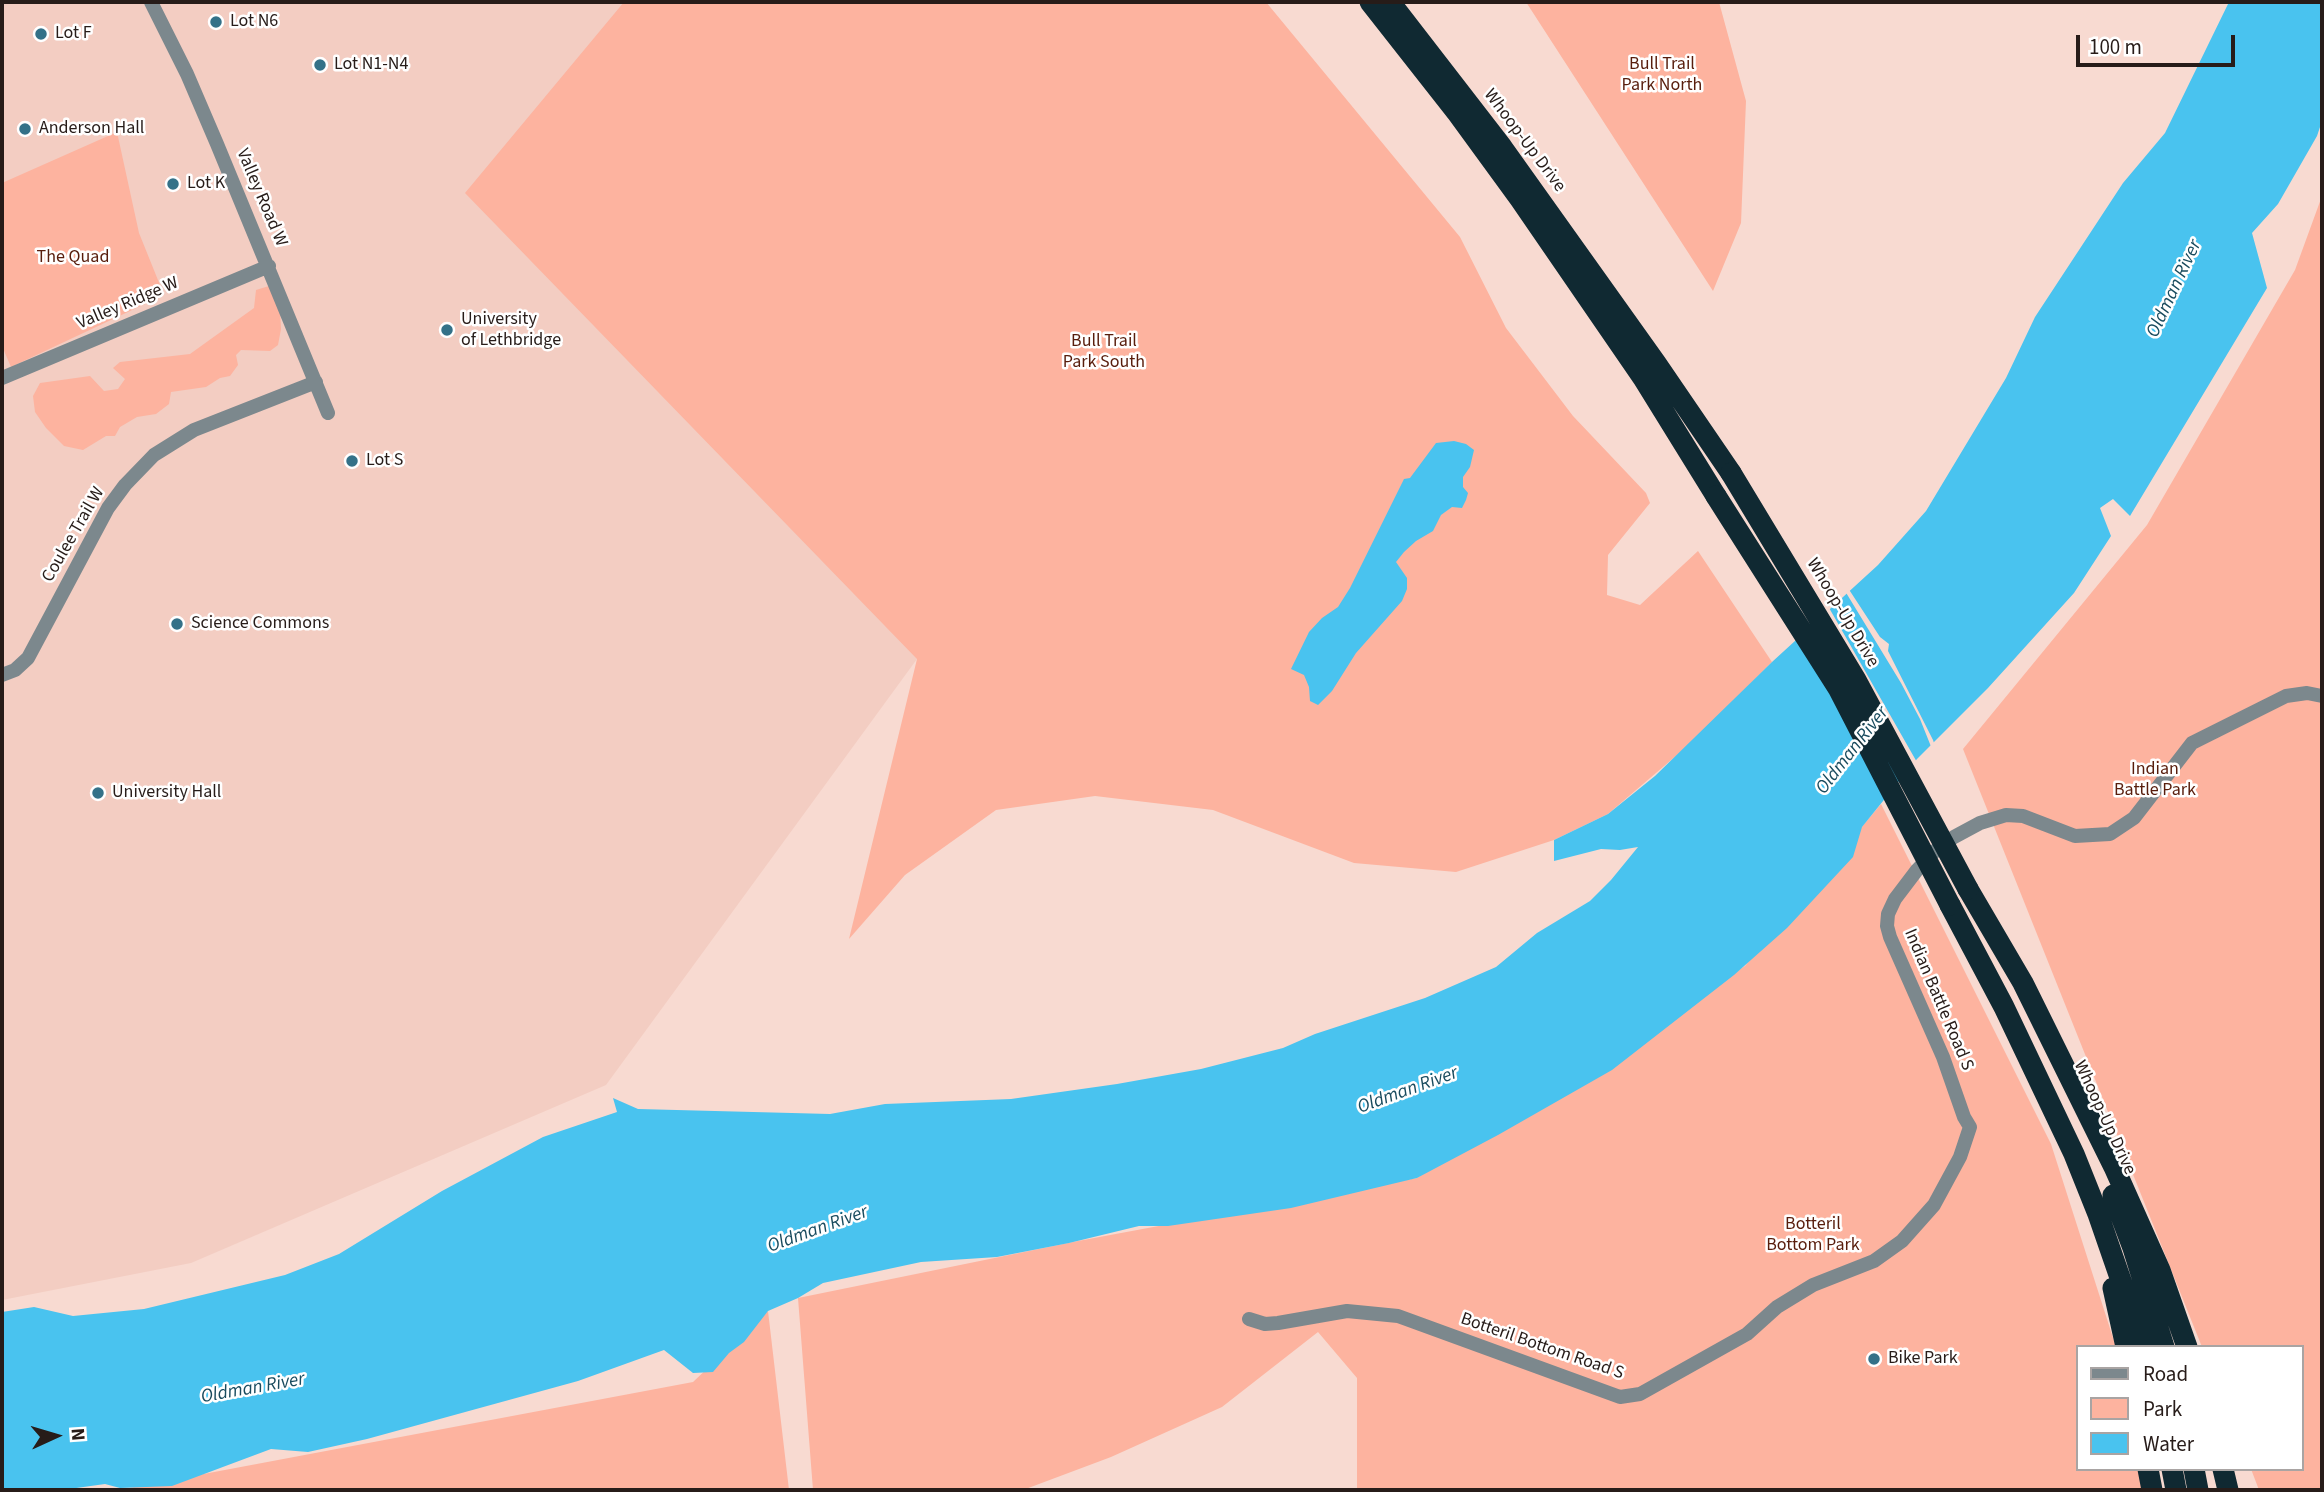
<!DOCTYPE html>
<style>
body{margin:0}
#map{position:relative;width:2324px;height:1492px;overflow:hidden;background:#f8dad1;font-family:"Source Sans 3",sans-serif}
canvas{display:block}
.frame{position:absolute;inset:0;border:4px solid #271c19;pointer-events:none}
.legend{position:absolute;left:2076px;top:1345px;width:228px;height:126px;box-sizing:border-box;background:#fff;border:2px solid #a9a4a3;margin:0;padding:9px 12px;list-style:none;font-size:21px;color:#271c19}
.legend li{display:flex;align-items:center;gap:14px;height:35px}
.legend b{width:35px;border:2px solid #a9a4a3}
.north{position:absolute;left:21px;top:1401px;width:70px;height:70px;-webkit-text-stroke:5px #fff;paint-order:stroke;rotate:86deg;font-size:19px;font-weight:700;line-height:28px;text-align:center;color:#271c19}
.north::after{content:'';display:block;margin:auto;width:24px;height:32px;background:#271c19;clip-path:polygon(50% 0,100% 100%,50% 72%,0 100%)}
.scale{position:absolute;left:2076px;top:35px;width:159px;height:32px;box-sizing:border-box;border:4px solid #271c19;border-top:0;padding-left:9px;font-size:21px;line-height:24px;white-space:nowrap;color:#271c19;-webkit-text-stroke:5px #fff;paint-order:stroke}
</style>
<div id="map">
<canvas width="2324" height="1492"></canvas>
<div class="frame"></div>
<ul class="legend">
<li><b style="height:9px;background:#7c888d"></b>Road</li>
<li><b style="height:19px;background:#fdb39f"></b>Park</li>
<li><b style="height:19px;background:#49c3ef"></b>Water</li>
</ul>
<div class="north">N</div>
<div class="scale">100 m</div>
</div>
<script>
const ctx = document.querySelector('canvas').getContext('2d');
ctx.lineJoin = 'round';
function paint(path, color) {
  ctx.fillStyle = color;
  ctx.fill(path, 'evenodd');
}
function poly(rows) {
  const path = new Path2D();
  for (const r of rows) {
    path.moveTo(r[0], r[1]);
    for (let i = 2; i < r.length; i += 2) path.lineTo(r[i], r[i + 1]);
  }
  return path;
}
function trace(path, color, width, dash) {
  ctx.strokeStyle = color;
  ctx.lineWidth = width;
  ctx.lineCap = dash ? 'butt' : 'round';
  ctx.setLineDash(dash || []);
  ctx.stroke(path);
}
function drawText(font, color, halo, rows, align = 'center') {
  ctx.font = font + ' "Source Sans 3",sans-serif';
  ctx.lineWidth = 5;
  ctx.setLineDash([]);
  ctx.textBaseline = 'middle';
  ctx.strokeStyle = halo;
  ctx.fillStyle = color;
  for (const [text, x, y, turn = 0] of rows) {
    ctx.save();
    ctx.translate(x, y);
    ctx.rotate((+turn || 0) * Math.PI / 180);
    ctx.textAlign = isNaN(turn) ? turn : align;
    if (halo) ctx.strokeText(text, 0, 0);
    ctx.fillText(text, 0, 0);
    ctx.restore();
  }
}
const built = poly([
 [2,2,867,2,917,659,606,1085,191,1263,2,1300]
]);
const green = poly([
 [624,2,1266,2,1460,237,1506,328,1573,416,1646,493,1650,503,1608,555,1607,595,1640,605,1698,551,1772,662,1691,743,1608,814,1554,840,1456,872,1354,863,1213,810,1095,796,996,810,905,875,849,939,917,659,465,193],
 [1526,2,1719,2,1746,101,1741,223,1713,291],
 [117,132,139,233,164,295,11,367,2,346,2,183],
 [2322,196,2322,1490,2259,1490,2251,1469,2301,1469,2301,1347,2202,1347,1963,749,2147,525,2295,270],
 [269,286,280,309,281,329,278,345,270,351,241,350,236,355,238,365,230,376,220,378,206,387,171,392,169,404,156,414,137,417,120,427,115,436,106,436,83,450,64,446,46,428,35,412,33,396,40,383,90,376,104,391,118,389,125,379,113,368,120,362,190,354,254,308,256,290],
 [1881,804,2051,1144,2114,1341,2116,1347,2077,1347,2077,1469,2142,1469,2147,1490,1357,1490,1357,1378,1318,1332,1222,1407,1111,1457,1023,1490,813,1490,798,1298,1078,1241,1417,1178,1745,966],
 [768,1311,789,1490,130,1490,129,1488,693,1382]
]);
const water = poly([
 [2229,2,2322,2,2322,121,2317,136,2278,204,2252,233,2267,288,2130,516,2113,499,2100,508,2111,536,2074,593,1988,688,1917,759,1862,827,1853,857,1787,928,1734,975,1612,1070,1498,1135,1417,1178,1291,1208,1168,1226,1139,1226,1069,1243,997,1257,921,1262,823,1283,798,1298,768,1311,744,1342,729,1353,713,1372,693,1373,664,1350,578,1381,367,1439,308,1452,271,1449,172,1486,120,1488,105,1484,62,1490,2,1490,2,1312,34,1307,73,1316,144,1309,285,1275,339,1254,442,1191,543,1137,617,1112,613,1098,638,1109,830,1114,885,1104,1011,1099,1117,1084,1201,1069,1283,1048,1315,1034,1425,998,1496,967,1537,933,1590,901,1611,880,1638,847,1620,850,1601,849,1554,861,1554,840,1608,814,1655,776,1772,662,1878,565,1926,511,2006,378,2035,317,2123,183,2165,133],
 [1454,441,1466,444,1474,450,1470,467,1463,477,1463,487,1468,493,1466,500,1462,508,1452,507,1441,515,1433,531,1416,541,1404,552,1396,562,1407,578,1407,589,1402,601,1356,653,1332,691,1318,705,1310,701,1309,687,1304,675,1291,669,1309,632,1322,618,1338,607,1350,588,1404,479,1410,478,1436,443]
]);
const pier = poly([
 [1848,588,1880,637,1889,644,1888,651,1933,740,1935,746,1932,749,1920,719,1901,683,1845,591],
 [1828,606,1918,764,1903,783,1811,622]
]);
const minor = poly([
 [151,2,187,74,217,144,328,413],
 [2,378,269,266],
 [2,675,15,670,28,658,108,508,125,485,154,455,194,430,316,382],
 [1249,1319,1265,1324,1278,1323,1347,1311,1398,1316,1620,1397,1640,1394,1747,1334,1777,1307,1813,1285,1874,1261,1902,1241,1934,1205,1960,1157,1970,1127,1964,1117,1943,1057,1890,937,1887,926,1888,914,1895,899,1917,870,1938,848,1954,837,1980,823,2006,815,2023,816,2075,836,2110,834,2134,818,2192,743,2286,696,2307,693,2322,696]
]);
const highway = poly([
 [1370,2,1458,114,1520,199,1643,378,1716,496],
 [1390,2,1502,147,1656,363,1731,473],
 [1968,889,2023,983,2114,1167,2160,1270,2187,1347],
 [1950,905,2004,1007,2074,1154,2098,1214,2144,1347],
 [2113,1195,2133,1248,2164,1347],
 [2113,1288,2126,1347],
 [2148,1469,2152,1490],
 [2172,1469,2176,1490],
 [2194,1469,2198,1490],
 [2223,1469,2228,1490]
]);
const highwayBridge = poly([
 [1731,473,1856,680,1968,889],
 [1716,496,1838,688,1950,905]
]);
const markers = [
 [216,22,7,"#347188"],
 [41,34,7,"#347188"],
 [320,65,7,"#347188"],
 [25,129,7,"#347188"],
 [173,184,7,"#347188"],
 [447,330,7,"#347188"],
 [352,461,7,"#347188"],
 [177,624,7,"#347188"],
 [98,793,7,"#347188"],
 [1874,1359,7,"#347188"]
];
const poiNames = [
 ["Lot N6",230,22],
 ["Lot F",55,34],
 ["Lot N1-N4",334,65],
 ["Anderson Hall",39,129],
 ["Lot K",187,184],
 ["University",461,320],
 ["of Lethbridge",461,341],
 ["Lot S",366,461],
 ["Science Commons",191,624],
 ["University Hall",112,793],
 ["Bike Park",1888,1359]
];
const parkNames = [
 ["Bull Trail",1662,65],
 ["Park North",1662,86],
 ["The Quad",73,258],
 ["Bull Trail",1104,342],
 ["Park South",1104,363],
 ["Indian",2155,770],
 ["Battle Park",2155,791],
 ["Botteril",1813,1225],
 ["Bottom Park",1813,1246]
];
const streetNames = [
 ["Whoop-Up Drive",1524,141,53],
 ["Valley Road W",261,198,67],
 ["Valley Ridge W",128,304,-23],
 ["Coulee Trail W",74,535,-60],
 ["Whoop-Up Drive",1842,613,59],
 ["Indian Battle Road S",1938,1000,67],
 ["Whoop-Up Drive",2104,1118,65],
 ["Botteril Bottom Road S",1542,1347,19]
];
const waterNames = [
 ["Oldman River",2175,289,-65],
 ["Oldman River",1853,751,-52],
 ["Oldman River",1408,1091,-20],
 ["Oldman River",818,1230,-20],
 ["Oldman River",253,1389,-10]
];
paint(built, '#f3cdc2');
paint(green, '#fdb39f');
paint(water, '#49c3ef');
paint(pier, '#f8dad1');
trace(minor, '#7c888d', 14);
trace(highway, '#102932', 21);
trace(highwayBridge, '#102932', 21);
for (const [x, y, r, color] of markers) {
  const dot = new Path2D();
  dot.arc(x, y, r, 0, 2 * Math.PI);
  ctx.fillStyle = color;
  ctx.fill(dot);
  trace(dot, '#fff', 2.5);
}
drawText('18px', '#271c19', '#fff', poiNames, 'left');
drawText('18px', '#581d0c', '#fff', parkNames);
drawText('18px', '#271c19', '#fff', streetNames);
drawText('italic 19px', '#194b5e', '#fff', waterNames);
</script>
